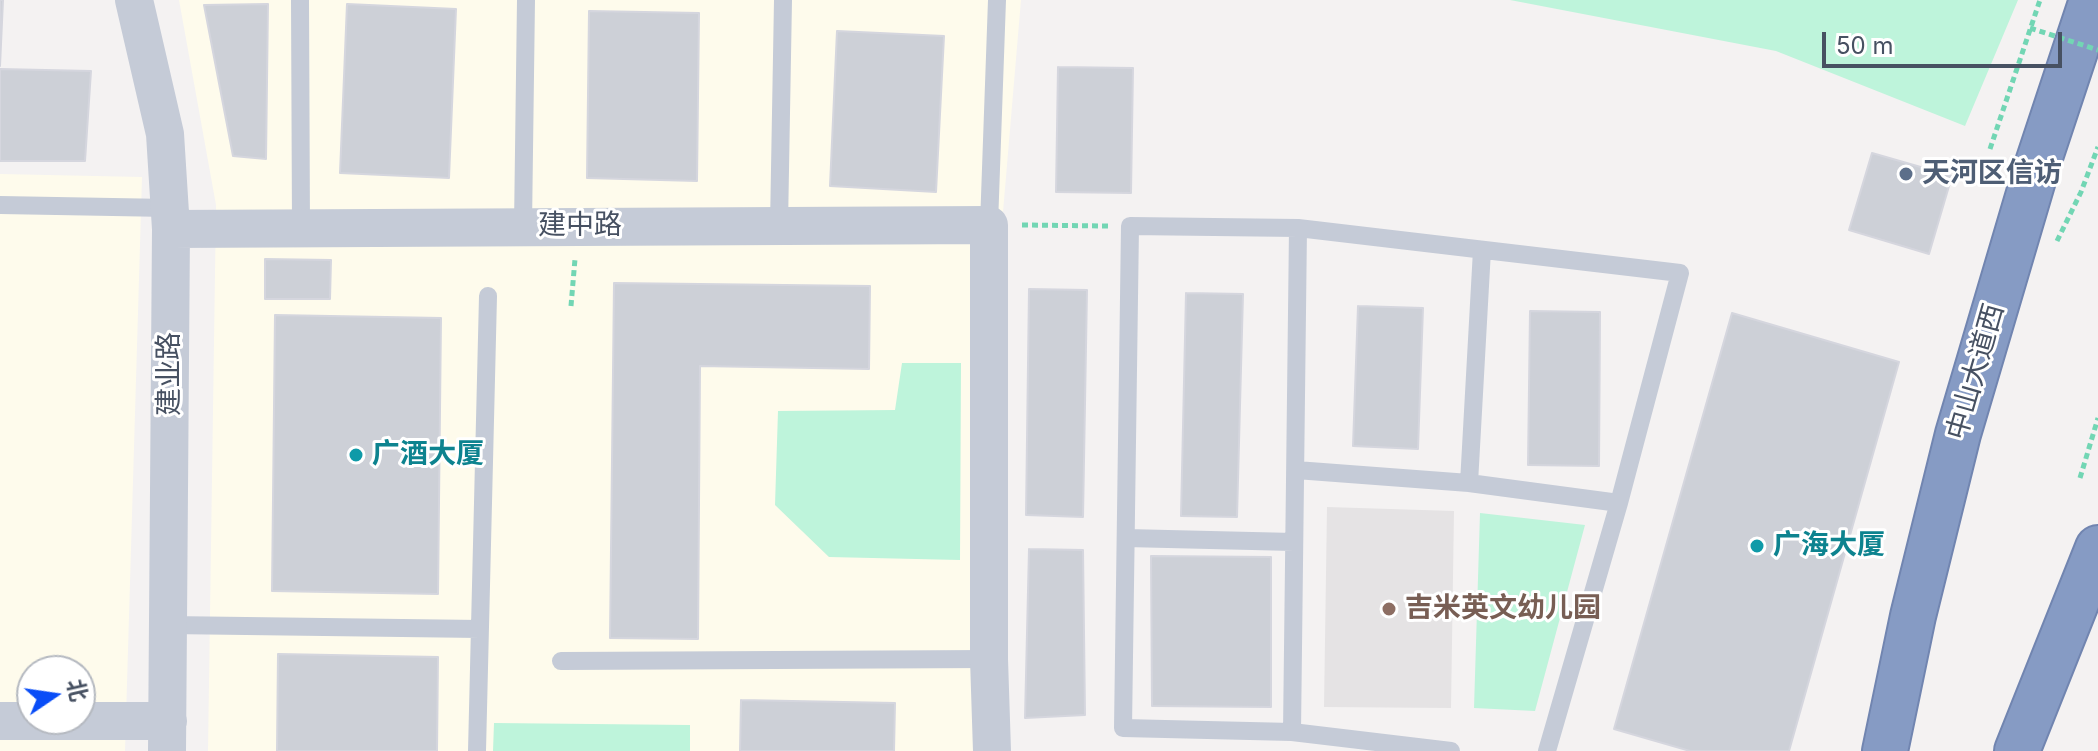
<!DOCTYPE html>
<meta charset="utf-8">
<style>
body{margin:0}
#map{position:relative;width:2098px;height:751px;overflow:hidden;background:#f4f2f2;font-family:Inter,"Noto Sans SC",sans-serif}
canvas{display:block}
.north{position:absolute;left:16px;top:655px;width:80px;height:80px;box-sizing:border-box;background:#fff;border:2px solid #b5b9c0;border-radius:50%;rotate:77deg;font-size:22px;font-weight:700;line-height:32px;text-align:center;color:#475162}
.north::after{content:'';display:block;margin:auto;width:28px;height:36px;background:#094df7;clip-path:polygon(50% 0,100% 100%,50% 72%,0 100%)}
.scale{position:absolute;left:1822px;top:32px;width:240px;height:36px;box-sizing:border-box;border:4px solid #475162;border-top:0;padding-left:10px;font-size:24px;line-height:28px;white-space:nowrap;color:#475162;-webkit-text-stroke:6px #fff;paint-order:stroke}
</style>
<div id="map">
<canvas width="2098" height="751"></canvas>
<div class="north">北</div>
<div class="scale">50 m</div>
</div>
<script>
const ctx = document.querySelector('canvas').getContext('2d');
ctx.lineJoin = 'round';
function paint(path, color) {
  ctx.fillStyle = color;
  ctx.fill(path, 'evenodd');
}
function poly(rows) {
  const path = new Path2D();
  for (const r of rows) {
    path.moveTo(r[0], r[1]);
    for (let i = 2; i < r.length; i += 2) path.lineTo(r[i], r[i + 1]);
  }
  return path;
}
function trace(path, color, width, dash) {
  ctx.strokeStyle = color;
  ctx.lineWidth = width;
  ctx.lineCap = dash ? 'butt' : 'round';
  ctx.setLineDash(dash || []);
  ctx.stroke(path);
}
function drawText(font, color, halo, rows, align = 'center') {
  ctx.font = font + ' Inter,"Noto Sans SC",sans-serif';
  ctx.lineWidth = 6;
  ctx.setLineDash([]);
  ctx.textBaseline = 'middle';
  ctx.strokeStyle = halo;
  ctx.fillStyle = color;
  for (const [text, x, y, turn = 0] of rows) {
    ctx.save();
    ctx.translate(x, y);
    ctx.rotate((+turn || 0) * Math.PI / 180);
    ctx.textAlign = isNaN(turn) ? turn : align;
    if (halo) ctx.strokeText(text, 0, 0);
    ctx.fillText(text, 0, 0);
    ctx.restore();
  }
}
const commercial = poly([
 [179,0,1021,0,1003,212,988,751,208,751,216,205],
 [0,174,142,177,125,751,0,751],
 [32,671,80,671,80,719,32,719]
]);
const education = poly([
 [1327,507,1454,511,1451,708,1324,707]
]);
const green = poly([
 [1510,0,2018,0,1965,126,1776,51],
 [902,363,961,363,960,560,829,557,775,505,778,411,895,410],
 [1480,513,1585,525,1535,711,1474,708],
 [494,723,690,725,690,751,493,751]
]);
const building = poly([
 [0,0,3,0,0,66,0,0],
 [268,4,266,159,233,156,204,5,268,4],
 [347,4,456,9,449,178,340,173,347,4],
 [589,11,699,13,697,181,587,178,589,11],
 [837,31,944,36,936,192,830,186,837,31],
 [1058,67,1133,68,1131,193,1056,192,1058,67],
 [0,69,91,71,85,161,0,161,0,69],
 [1872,153,1952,176,1929,254,1849,230,1872,153],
 [265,259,331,260,330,299,265,299,265,259],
 [614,283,870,286,869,369,700,366,698,639,610,638,614,283],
 [1029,289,1087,290,1083,517,1026,515,1029,289],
 [1186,293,1243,294,1237,517,1181,516,1186,293],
 [1358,306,1423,308,1418,449,1353,446,1358,306],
 [1530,311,1600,312,1599,466,1528,465,1530,311],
 [1732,313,1899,362,1789,751,1690,751,1614,729,1732,313],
 [275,315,441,318,438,594,272,591,275,315],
 [1029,549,1083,550,1085,715,1025,718,1029,549],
 [1151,556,1271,557,1271,707,1152,706,1151,556],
 [278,654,438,657,437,751,277,751,278,654],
 [741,700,895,703,894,751,740,751,741,700]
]);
const path = poly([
 [1990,149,2040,0],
 [1022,225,1108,226],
 [2057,241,2081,192,2098,147],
 [571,306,575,259],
 [2080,478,2098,418]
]);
const lane = poly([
 [300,0,301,227],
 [0,205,169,208],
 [989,225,997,0],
 [523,226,526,0],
 [779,226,783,0],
 [1296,470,1469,483,1619,503],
 [1469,483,1482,250],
 [1126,538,1294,542],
 [168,625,480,629],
 [561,661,989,659],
 [1292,732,1298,228],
 [477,751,488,296],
 [1451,751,1292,732,1123,728,1130,226,1298,228,1680,273,1619,503,1547,751]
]);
const street = poly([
 [134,0,165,134,171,229,167,751],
 [171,229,989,225,989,659,992,751],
 [0,721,168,721]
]);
const highway = poly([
 [1885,751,1913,616,1958,434,2038,163,2092,0],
 [2017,751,2098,548]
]);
const pathBridge = poly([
 [2030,28,2098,50]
]);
const markers = [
 [1906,174,8,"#5c6f8a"],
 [356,455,8,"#0f9aa8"],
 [1757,546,8,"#0f9aa8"],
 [1389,609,8,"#8d6e63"]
];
const serviceNames = [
 ["天河区信访",1922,174]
];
const streetNames = [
 ["建中路",580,226],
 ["中山大道西",1976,372,-74],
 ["建业路",170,374,-90]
];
const cultureNames = [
 ["广酒大厦",372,455],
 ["广海大厦",1773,546]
];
const educationNames = [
 ["吉米英文幼儿园",1405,609]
];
paint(commercial, '#fefbec');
paint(education, '#e5e3e4');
paint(green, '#bef4db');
paint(building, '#cdd0d7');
trace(building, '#d5d6de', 2);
trace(highway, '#7185b0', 48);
trace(path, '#72d6b4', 5, [6, 4]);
trace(lane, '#c5cbd7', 18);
trace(street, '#c5cbd7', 38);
trace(highway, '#869bc4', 44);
trace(pathBridge, '#72d6b4', 5, [6, 4]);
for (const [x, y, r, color] of markers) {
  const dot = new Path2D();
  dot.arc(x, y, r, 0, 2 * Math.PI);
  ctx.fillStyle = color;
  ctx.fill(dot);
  trace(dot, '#fff', 3);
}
drawText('bold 28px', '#4e5e75', '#fff', serviceNames, 'left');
drawText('28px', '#475162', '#fff', streetNames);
drawText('bold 28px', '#0d838f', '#fff', cultureNames, 'left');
drawText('bold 28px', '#785e54', '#fff', educationNames, 'left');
</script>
